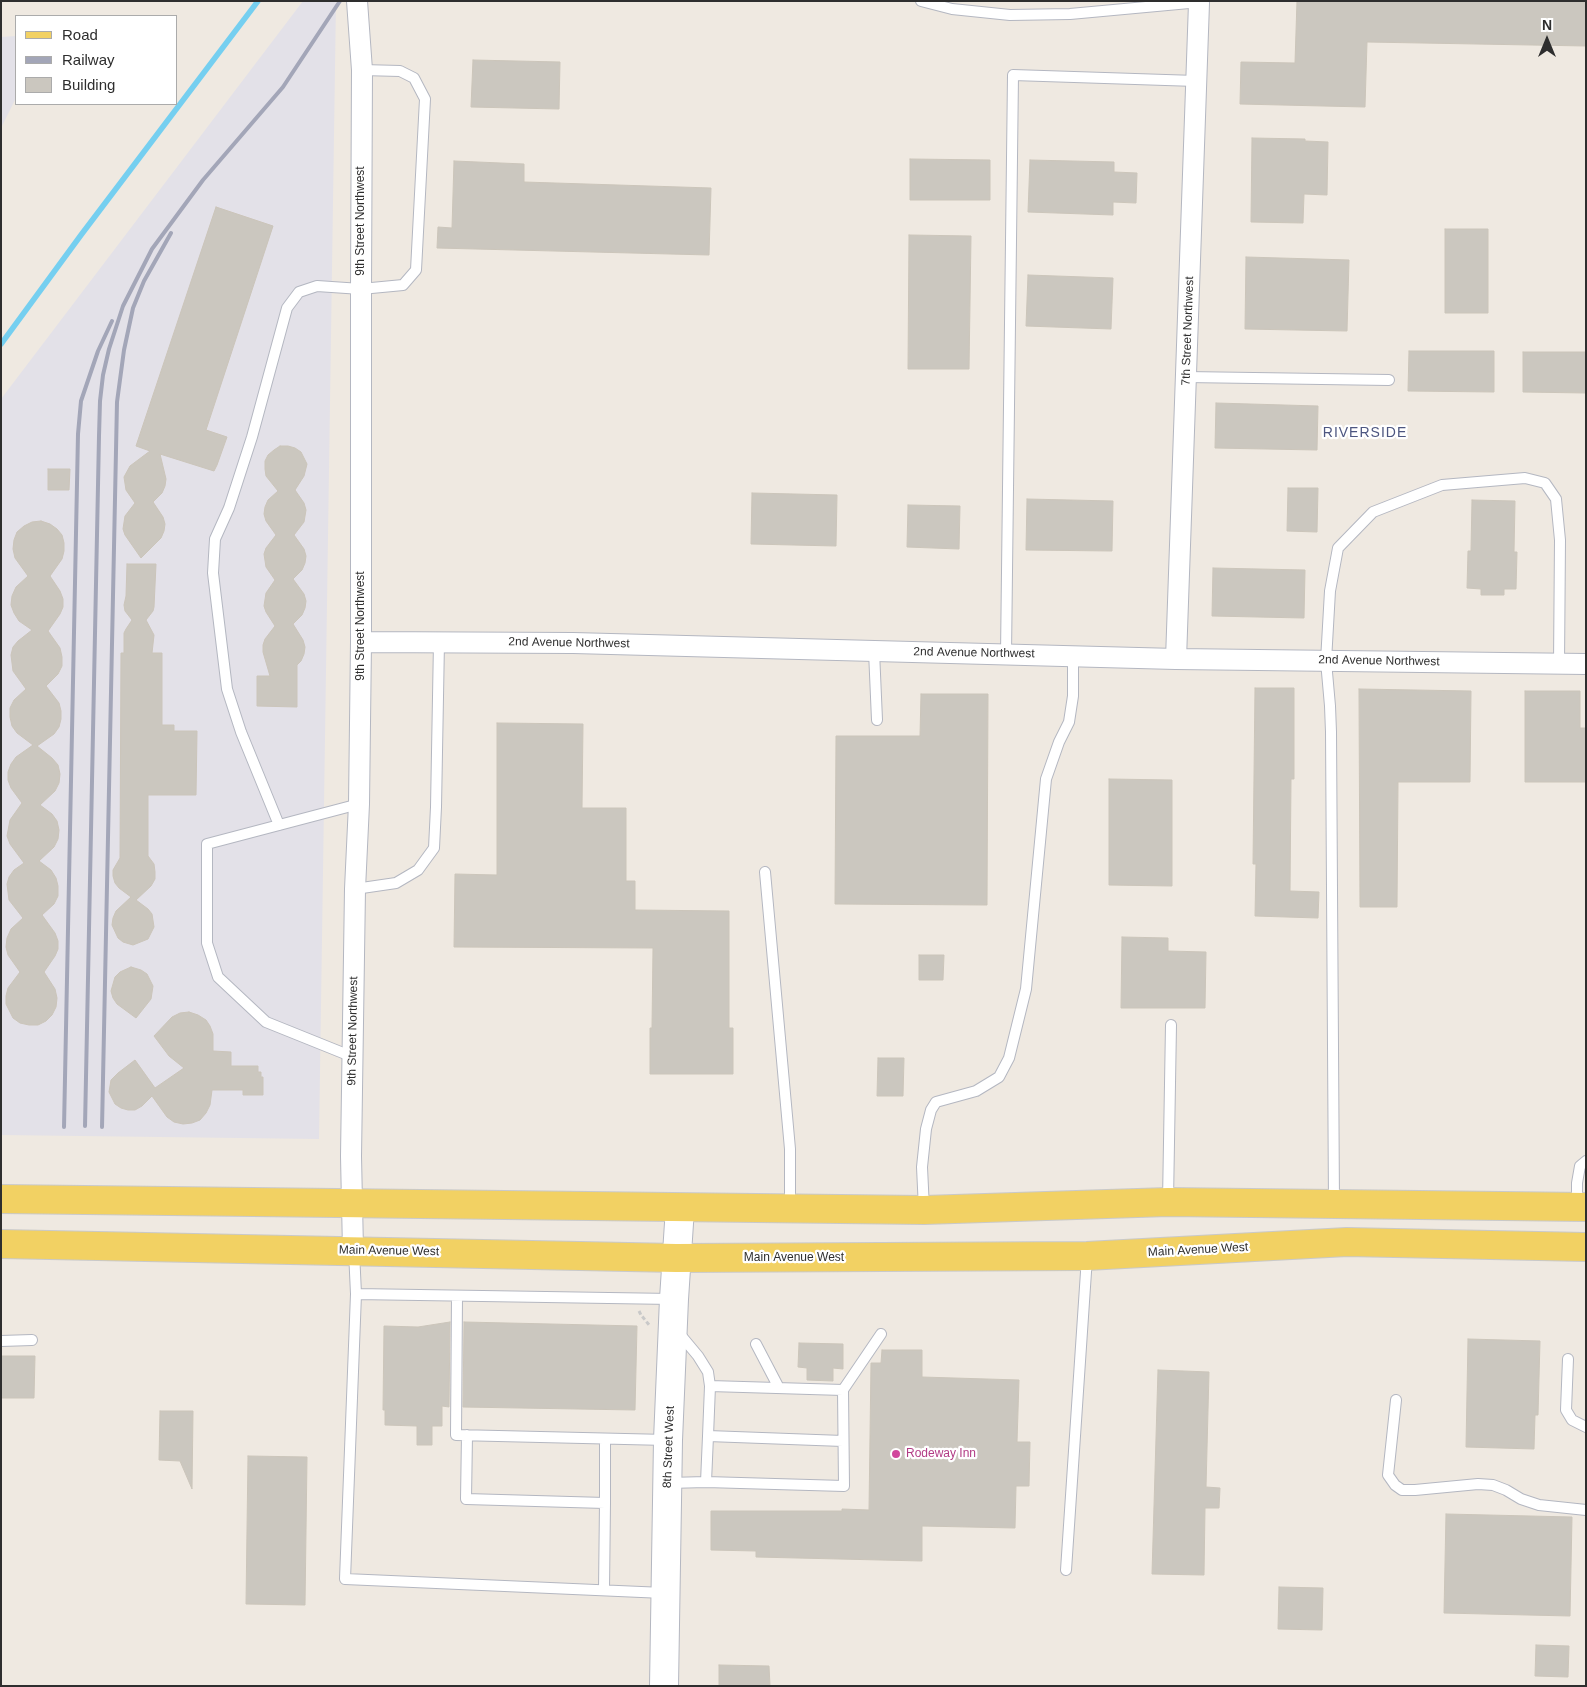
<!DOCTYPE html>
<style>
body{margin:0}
#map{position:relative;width:1587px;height:1687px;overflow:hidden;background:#efe9e1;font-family:Helvetica,sans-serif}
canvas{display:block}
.frame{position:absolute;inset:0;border:2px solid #2e2e2e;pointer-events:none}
.legend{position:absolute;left:15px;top:15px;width:162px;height:90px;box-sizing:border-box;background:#fff;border:1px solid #ababab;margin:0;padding:6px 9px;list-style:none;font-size:15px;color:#2e2e2e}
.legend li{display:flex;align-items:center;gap:10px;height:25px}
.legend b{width:25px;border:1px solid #ababab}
.north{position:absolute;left:1522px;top:15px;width:50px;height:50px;-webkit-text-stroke:4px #fff;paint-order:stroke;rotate:0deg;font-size:14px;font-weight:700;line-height:20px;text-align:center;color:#2e2e2e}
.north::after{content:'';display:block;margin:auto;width:18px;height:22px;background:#2e2e2e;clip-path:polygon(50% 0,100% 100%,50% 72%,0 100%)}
</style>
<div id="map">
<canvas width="1587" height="1687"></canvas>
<div class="frame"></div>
<ul class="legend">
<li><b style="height:6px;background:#f2d163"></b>Road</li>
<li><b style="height:6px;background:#a3a6b8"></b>Railway</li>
<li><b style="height:14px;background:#cbc7bf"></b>Building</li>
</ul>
<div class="north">N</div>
</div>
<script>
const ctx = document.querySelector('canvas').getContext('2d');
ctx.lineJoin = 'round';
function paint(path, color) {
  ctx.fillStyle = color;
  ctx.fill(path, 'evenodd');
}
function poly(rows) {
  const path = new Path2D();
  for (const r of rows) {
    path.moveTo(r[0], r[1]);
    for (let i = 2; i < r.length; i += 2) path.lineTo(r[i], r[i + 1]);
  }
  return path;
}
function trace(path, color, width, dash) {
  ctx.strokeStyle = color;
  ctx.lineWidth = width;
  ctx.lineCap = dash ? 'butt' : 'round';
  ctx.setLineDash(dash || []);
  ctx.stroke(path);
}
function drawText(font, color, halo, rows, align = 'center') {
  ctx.font = font + ' Helvetica,sans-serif';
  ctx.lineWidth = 4.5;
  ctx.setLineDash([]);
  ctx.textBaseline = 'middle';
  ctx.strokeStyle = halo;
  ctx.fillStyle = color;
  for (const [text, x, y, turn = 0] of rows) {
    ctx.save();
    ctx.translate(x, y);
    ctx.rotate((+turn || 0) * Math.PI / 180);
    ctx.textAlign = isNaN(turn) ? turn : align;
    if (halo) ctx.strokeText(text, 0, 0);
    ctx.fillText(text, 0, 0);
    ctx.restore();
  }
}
const industrial = poly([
 [303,1,336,1,319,1139,1,1135,1,399],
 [16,36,16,98,1,128,1,37]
]);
const stream = poly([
 [1,344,81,235,258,1]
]);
const building = poly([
 [1297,1,1586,1,1586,46,1367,42,1365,107,1240,104,1241,62,1295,63,1297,1],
 [473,60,560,62,559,109,471,107,473,60],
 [1252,138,1305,139,1305,141,1328,142,1327,195,1304,194,1303,223,1251,222,1252,138],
 [910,159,990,160,990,200,910,200,910,159],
 [1030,160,1114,162,1114,172,1137,173,1136,203,1113,202,1113,215,1028,212,1030,160],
 [454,161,524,164,524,182,711,188,709,255,437,248,438,227,452,228,454,161],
 [216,207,273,226,206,430,227,437,217,465,214,471,160,454,166,479,165,486,162,493,153,502,163,517,165,524,164,531,161,538,141,558,125,535,123,529,125,516,135,503,126,490,124,477,130,466,150,451,136,446,216,207],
 [1445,229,1488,229,1488,313,1445,313,1445,229],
 [909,235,971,236,969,369,908,369,909,235],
 [1246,257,1349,260,1347,331,1245,329,1246,257],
 [1028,275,1113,278,1111,329,1026,326,1028,275],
 [1409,351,1494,351,1494,392,1408,391,1409,351],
 [1523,352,1586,352,1586,393,1523,392,1523,352],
 [1216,403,1318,406,1317,450,1215,448,1216,403],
 [280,446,288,446,295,448,301,452,307,464,304,476,295,490,304,503,306,510,304,522,294,535,304,549,306,556,305,563,302,570,293,579,304,594,306,601,305,608,302,615,293,624,303,640,305,647,304,654,301,661,297,665,297,707,257,706,257,676,270,676,263,652,263,645,265,639,275,626,266,612,264,606,266,593,275,580,266,567,264,554,266,548,276,535,266,521,264,514,265,507,268,500,278,491,266,476,265,469,265,461,268,455,274,450,280,446],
 [48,469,70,469,69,490,48,490,48,469],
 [1288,488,1318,488,1317,532,1287,531,1288,488],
 [752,493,837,495,836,546,751,544,752,493],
 [1027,499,1113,501,1112,551,1026,550,1027,499],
 [1472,500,1515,501,1514,552,1517,552,1516,589,1504,589,1504,595,1481,595,1481,589,1467,588,1468,551,1471,551,1472,500],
 [908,505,960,506,959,549,907,547,908,505],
 [41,521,50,524,57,529,62,535,64,543,64,551,62,559,50,576,60,591,63,599,63,607,60,614,48,631,60,648,62,657,62,666,58,674,46,686,59,703,61,711,61,719,59,727,54,734,37,746,52,758,58,765,60,774,59,783,55,791,40,805,52,814,57,821,59,830,58,839,54,847,39,861,51,870,56,878,58,886,58,896,54,904,42,915,55,933,58,941,58,949,55,956,44,972,55,989,57,998,56,1007,52,1015,46,1021,38,1025,29,1025,20,1023,13,1018,6,1004,6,996,8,988,20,972,8,955,6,947,7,938,11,929,23,918,9,900,7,884,9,877,14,870,24,863,10,844,7,836,10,820,22,803,11,788,8,780,8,772,11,764,16,757,33,745,17,733,12,726,10,717,10,708,14,700,26,689,13,671,11,655,13,647,18,641,32,630,19,621,14,613,11,605,12,596,16,587,28,576,15,558,13,549,14,540,17,532,24,526,32,522,41,521],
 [127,564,156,564,154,607,153,611,146,620,154,635,152,653,162,653,162,725,174,725,174,731,197,731,196,795,148,795,148,856,154,864,155,872,155,879,151,886,136,900,148,909,152,914,154,927,148,939,133,945,123,942,118,938,112,925,113,918,116,911,131,897,119,888,115,883,113,876,113,870,120,858,121,653,124,653,124,633,126,629,132,620,125,611,124,605,126,596,127,564],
 [1213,568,1305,570,1304,618,1212,616,1213,568],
 [1255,688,1294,688,1294,779,1291,779,1290,891,1319,892,1318,918,1255,916,1256,864,1253,864,1255,688],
 [1359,689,1471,691,1470,782,1398,782,1397,907,1360,907,1359,689],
 [1525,691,1580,691,1580,728,1586,728,1586,782,1525,782,1525,691],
 [921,694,988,694,987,905,835,904,836,736,920,736,921,694],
 [497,723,583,724,582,808,626,808,626,881,635,881,635,910,729,911,729,1028,733,1028,733,1074,650,1074,650,1028,652,1028,653,948,454,947,455,874,497,875,497,723],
 [1109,779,1172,780,1172,886,1109,885,1109,779],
 [1122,937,1168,938,1168,951,1206,952,1205,1008,1121,1008,1122,937],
 [919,955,944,955,943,980,919,980,919,955],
 [131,967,141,970,147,974,153,986,151,999,136,1018,117,1004,113,998,111,991,115,977,120,972,131,967],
 [189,1012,198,1015,206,1020,210,1026,213,1034,213,1051,231,1052,231,1066,258,1066,258,1072,261,1072,261,1077,263,1077,263,1095,243,1095,243,1090,212,1090,210,1105,206,1113,200,1120,192,1123,183,1124,174,1122,167,1117,152,1096,142,1106,135,1110,128,1110,121,1108,115,1104,109,1092,111,1080,118,1073,135,1060,155,1088,184,1068,169,1056,154,1036,172,1017,180,1013,189,1012],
 [878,1058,904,1058,903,1096,877,1096,878,1058],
 [450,1322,449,1407,442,1406,442,1426,432,1426,432,1445,417,1445,417,1426,385,1425,385,1410,383,1410,384,1326,418,1327,450,1322],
 [464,1322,637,1326,635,1410,463,1407,464,1322],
 [1468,1339,1540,1341,1538,1415,1535,1415,1534,1449,1466,1447,1468,1339],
 [799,1343,843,1344,843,1369,833,1368,833,1381,807,1380,807,1368,798,1367,799,1343],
 [882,1350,922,1350,922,1377,1019,1380,1017,1442,1030,1442,1029,1486,1016,1486,1015,1528,922,1526,922,1561,756,1557,756,1551,711,1550,711,1511,842,1511,842,1509,869,1510,871,1363,881,1363,882,1350],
 [1,1356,35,1356,34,1398,1,1398,1,1356],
 [1158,1370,1209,1372,1206,1487,1220,1488,1219,1508,1205,1508,1204,1575,1152,1574,1158,1370],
 [160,1411,193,1411,192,1489,180,1461,159,1460,160,1411],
 [248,1456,307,1457,305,1605,246,1604,248,1456],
 [1446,1514,1572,1517,1570,1616,1444,1613,1446,1514],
 [1279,1587,1323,1588,1322,1630,1278,1629,1279,1587],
 [1536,1645,1569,1646,1568,1677,1535,1676,1536,1645],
 [719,1665,769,1666,770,1686,719,1686,719,1665]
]);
const path = poly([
 [639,1311,641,1315,650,1326]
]);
const lane = poly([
 [921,1,952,9,1010,15,1070,14,1200,2],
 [1186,377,1389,380],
 [874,651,877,720],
 [1006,654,1013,75,1196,81],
 [279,825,241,732,227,689,213,573,215,539,229,508,252,437,287,308,299,292,317,286,361,289,403,285,416,270,425,99,414,78,400,71,362,70],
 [765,872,790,1149,790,1209],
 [355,889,396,883,418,870,434,848,436,807,439,642],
 [353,1057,266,1022,218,977,207,943,207,844,359,804],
 [1168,1201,1171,1025],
 [1334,1203,1331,732,1330,706,1326,661,1330,591,1338,548,1373,512,1442,485,1525,478,1545,483,1556,499,1560,540,1559,664],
 [1577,1205,1577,1183,1580,1166,1586,1161],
 [924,1209,922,1167,926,1129,931,1110,936,1102,976,1091,999,1077,1009,1058,1026,989,1046,779,1059,742,1069,722,1073,696,1073,656],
 [354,1251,356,1294,345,1579,664,1593],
 [356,1294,672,1299],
 [457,1296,456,1435,667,1440],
 [1,1341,32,1340],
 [756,1344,779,1388],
 [1568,1359,1566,1410,1572,1420,1586,1427],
 [710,1386,708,1436,843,1441],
 [843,1390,881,1334],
 [1396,1400,1388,1475,1395,1485,1402,1490,1415,1490,1478,1484,1493,1485,1506,1490,1521,1499,1539,1505,1586,1510],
 [467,1435,466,1499,605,1503,604,1590],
 [706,1482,708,1436],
 [669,1483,706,1482,844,1486,843,1390,710,1386,708,1372,698,1356,678,1332],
 [605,1503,605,1439],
 [1066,1570,1087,1257]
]);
const street = poly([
 [361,642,573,643,1176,659,1586,664],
 [1176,659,1199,3],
 [353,1250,351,1156,355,889,359,804,361,642,361,289,362,70,357,1]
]);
const secondary = poly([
 [664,1686,668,1440,674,1299,680,1208]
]);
const primary = poly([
 [1,1199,924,1210,1168,1202,1586,1207],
 [1,1244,676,1258,1087,1256,1347,1242,1586,1247]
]);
const rail = poly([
 [85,1126,99,436,100,401,103,375,109,349,123,306,152,249,203,180,283,87,340,1],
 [64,1127,78,434,81,401,98,351,112,321],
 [102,1127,117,402,124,350,133,308,144,281,171,233]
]);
const markers = [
 [896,1454,5,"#d1479c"]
];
const streetNames = [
 ["9th Street Northwest",361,221,-90],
 ["7th Street Northwest",1188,331,-88],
 ["9th Street Northwest",361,626,-90],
 ["2nd Avenue Northwest",569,643,1],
 ["2nd Avenue Northwest",974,653,1],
 ["2nd Avenue Northwest",1379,661,1],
 ["9th Street Northwest",353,1031,-89],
 ["Main Avenue West",1198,1250,-3],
 ["Main Avenue West",389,1251,1],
 ["Main Avenue West",794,1258],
 ["8th Street West",669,1447,-88]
];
const hotelNames = [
 ["Rodeway Inn",906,1454]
];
const neighbourhoodNames = [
 ["RIVERSIDE",1365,433]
];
paint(industrial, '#e3e1e8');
trace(stream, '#75cff0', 5.5);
paint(building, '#cbc7bf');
trace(building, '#cbc5ba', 1);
trace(lane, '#b4b7c1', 12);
trace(street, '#b4b7c1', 22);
trace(secondary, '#b4b7c1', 30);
trace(primary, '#c9c9c9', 30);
trace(path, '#c9c9c9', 3, [4, 2.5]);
trace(lane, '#fff', 10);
trace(street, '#fff', 20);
trace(secondary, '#fff', 28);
trace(primary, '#f2d163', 28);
trace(rail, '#a3a6b8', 4);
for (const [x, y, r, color] of markers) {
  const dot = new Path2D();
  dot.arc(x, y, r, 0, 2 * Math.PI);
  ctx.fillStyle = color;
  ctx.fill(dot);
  trace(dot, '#fff', 2);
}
drawText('12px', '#2e2e2e', '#fff', streetNames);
drawText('12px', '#b23c85', '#fff', hotelNames, 'left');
ctx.letterSpacing = '1px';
drawText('14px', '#4d5680', '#fff', neighbourhoodNames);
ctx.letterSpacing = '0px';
</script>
